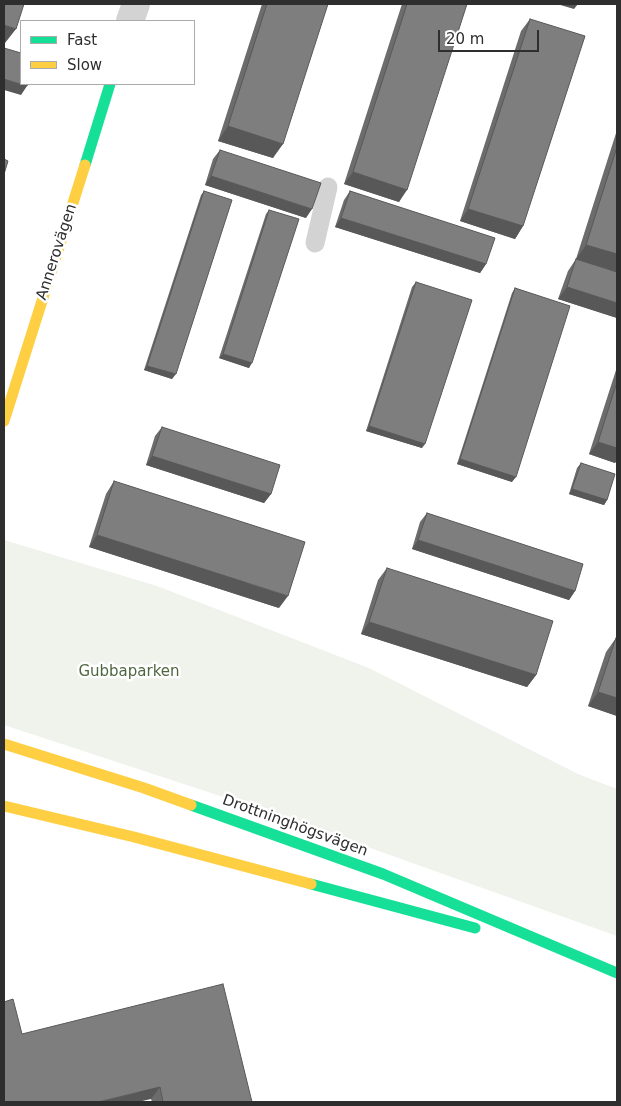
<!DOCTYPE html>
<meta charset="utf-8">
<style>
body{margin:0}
#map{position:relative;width:621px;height:1106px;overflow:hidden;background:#fff;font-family:"DejaVu Sans",sans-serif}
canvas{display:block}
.frame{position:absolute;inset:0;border:5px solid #2e2e2e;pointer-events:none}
.legend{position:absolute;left:20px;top:20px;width:175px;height:65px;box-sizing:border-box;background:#fff;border:1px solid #ababab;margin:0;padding:6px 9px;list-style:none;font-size:15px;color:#2e2e2e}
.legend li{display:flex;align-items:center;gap:10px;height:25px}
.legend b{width:25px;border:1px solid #ababab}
.scale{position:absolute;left:438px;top:30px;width:101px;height:22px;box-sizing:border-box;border:2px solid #2e2e2e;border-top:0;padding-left:6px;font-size:15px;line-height:18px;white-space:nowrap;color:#2e2e2e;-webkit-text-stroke:4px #fff;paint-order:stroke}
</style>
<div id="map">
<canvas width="621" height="1106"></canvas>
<div class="frame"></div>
<ul class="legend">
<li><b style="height:6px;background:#16e098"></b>Fast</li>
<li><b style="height:6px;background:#ffcf43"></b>Slow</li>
</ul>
<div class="scale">20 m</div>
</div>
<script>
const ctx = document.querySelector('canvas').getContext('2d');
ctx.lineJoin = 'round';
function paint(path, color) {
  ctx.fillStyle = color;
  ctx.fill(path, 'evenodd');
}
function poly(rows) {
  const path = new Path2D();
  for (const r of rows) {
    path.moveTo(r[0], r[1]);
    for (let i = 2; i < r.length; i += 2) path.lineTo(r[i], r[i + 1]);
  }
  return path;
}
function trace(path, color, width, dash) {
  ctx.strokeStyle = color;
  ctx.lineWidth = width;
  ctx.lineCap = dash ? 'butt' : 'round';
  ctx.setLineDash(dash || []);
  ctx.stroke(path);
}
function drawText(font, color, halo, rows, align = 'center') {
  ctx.font = font + ' "DejaVu Sans",sans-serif';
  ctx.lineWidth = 5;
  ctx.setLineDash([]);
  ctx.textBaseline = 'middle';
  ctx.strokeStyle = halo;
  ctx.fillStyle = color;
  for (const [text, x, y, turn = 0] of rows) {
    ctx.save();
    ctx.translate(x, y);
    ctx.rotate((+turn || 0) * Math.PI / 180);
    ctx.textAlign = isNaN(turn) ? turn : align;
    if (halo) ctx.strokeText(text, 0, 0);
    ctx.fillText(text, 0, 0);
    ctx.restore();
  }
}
const green = poly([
 [4,540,157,586,369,668,578,774,617,789,617,936,275,814,4,725]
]);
const lane = poly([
 [315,243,328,187]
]);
const street = poly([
 [130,21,136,4]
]);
const fast = poly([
 [85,165,110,84],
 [191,805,383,874,617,973],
 [311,884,475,928]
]);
const slow = poly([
 [4,421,85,165],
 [4,744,144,788,191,805],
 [4,806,134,837,311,884]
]);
const wall = poly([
 [262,4,328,4,273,158,218,141],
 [402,4,467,4,399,202,344,184],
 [530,19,523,226,515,239,460,221,521,31],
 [617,130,617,318,558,299,568,271,576,259],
 [220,150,306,218,205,185,213,159],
 [204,191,172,379,144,370,201,195],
 [350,191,486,264,480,273,335,227,344,200],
 [269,210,249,368,219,358,266,214],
 [416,282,422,448,366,431,412,287],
 [515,288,512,482,457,464,512,293],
 [617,367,617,460,615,463,589,454],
 [162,427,271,494,264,503,146,465,155,436],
 [581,463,607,500,604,505,569,494,577,468],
 [114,481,279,608,89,547,106,494],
 [427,513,575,591,569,600,412,549,420,522],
 [387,568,536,675,527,687,361,634,378,580],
 [616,638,617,716,588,706,606,652],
 [22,1034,252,1102,152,1102,151,1099]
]);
const shadedWall = poly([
 [557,4,578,4,574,9],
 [4,25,16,29,5,43,4,43],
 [4,79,27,86,21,95,4,90],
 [228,126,283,144,273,158,218,141],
 [353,172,407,190,399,202,344,184],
 [211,176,312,209,306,218,205,185],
 [468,209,523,226,515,239,460,221],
 [341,218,486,264,480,273,335,227],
 [586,245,617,254,617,272,576,259],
 [567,287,617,303,617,318,558,299],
 [223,354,252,363,249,368,219,358],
 [147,366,176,374,172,379,144,370],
 [369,426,425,444,422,448,366,431],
 [598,442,617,448,617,460,615,463,589,454],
 [152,456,271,494,264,503,146,465],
 [460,459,516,477,512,482,457,464],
 [572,489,607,500,604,505,569,494],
 [97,535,288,596,279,608,89,547],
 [418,540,575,591,569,600,412,549],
 [369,622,536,675,527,687,361,634],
 [598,692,617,698,617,716,588,706],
 [160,1087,151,1099,138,1102,98,1102]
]);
const building = poly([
 [4,4,24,4,16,29,4,25,4,4],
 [267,4,328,4,283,144,228,126,267,4],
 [407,4,467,4,407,190,353,172,407,4],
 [530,19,585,36,523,226,468,209,530,19],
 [4,48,21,53,21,84,28,84,27,86,4,79,4,48],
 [617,147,617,254,586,245,617,147],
 [220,150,321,183,312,209,211,176,220,150],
 [4,159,8,161,4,174,4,159],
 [204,191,232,200,176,374,147,366,204,191],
 [350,191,495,238,486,264,341,218,350,191],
 [269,210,299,219,252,363,223,354,269,210],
 [576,259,617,272,617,303,567,287,576,259],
 [416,282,472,300,425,444,369,426,416,282],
 [515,288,570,306,516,477,460,459,515,288],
 [617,382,617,448,598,442,617,382],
 [162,427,280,465,271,494,152,456,162,427],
 [581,463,615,474,607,500,572,489,581,463],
 [114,481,305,542,288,596,97,535,114,481],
 [427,513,583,564,575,591,418,540,427,513],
 [387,568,553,621,536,675,369,622,387,568],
 [616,638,617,638,617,698,598,692,616,638],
 [223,984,252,1102,163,1102,160,1087,98,1102,4,1102,4,1002,13,999,22,1034,223,984]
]);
const streetNames = [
 ["Annerovägen",57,252,-72],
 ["Drottninghögsvägen",295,826,20]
];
const parkNames = [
 ["Gubbaparken",129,672]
];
paint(green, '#f0f3ec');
trace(lane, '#d3d3d3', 19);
trace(street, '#d3d3d3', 28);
trace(fast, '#16e098', 11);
trace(slow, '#ffcf43', 11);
paint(wall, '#6c6c6c');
paint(shadedWall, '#585858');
paint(building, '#7e7e7e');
trace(building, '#585858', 1);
drawText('15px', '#2e2e2e', '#fff', streetNames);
drawText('15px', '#4e663f', '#fff', parkNames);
</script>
